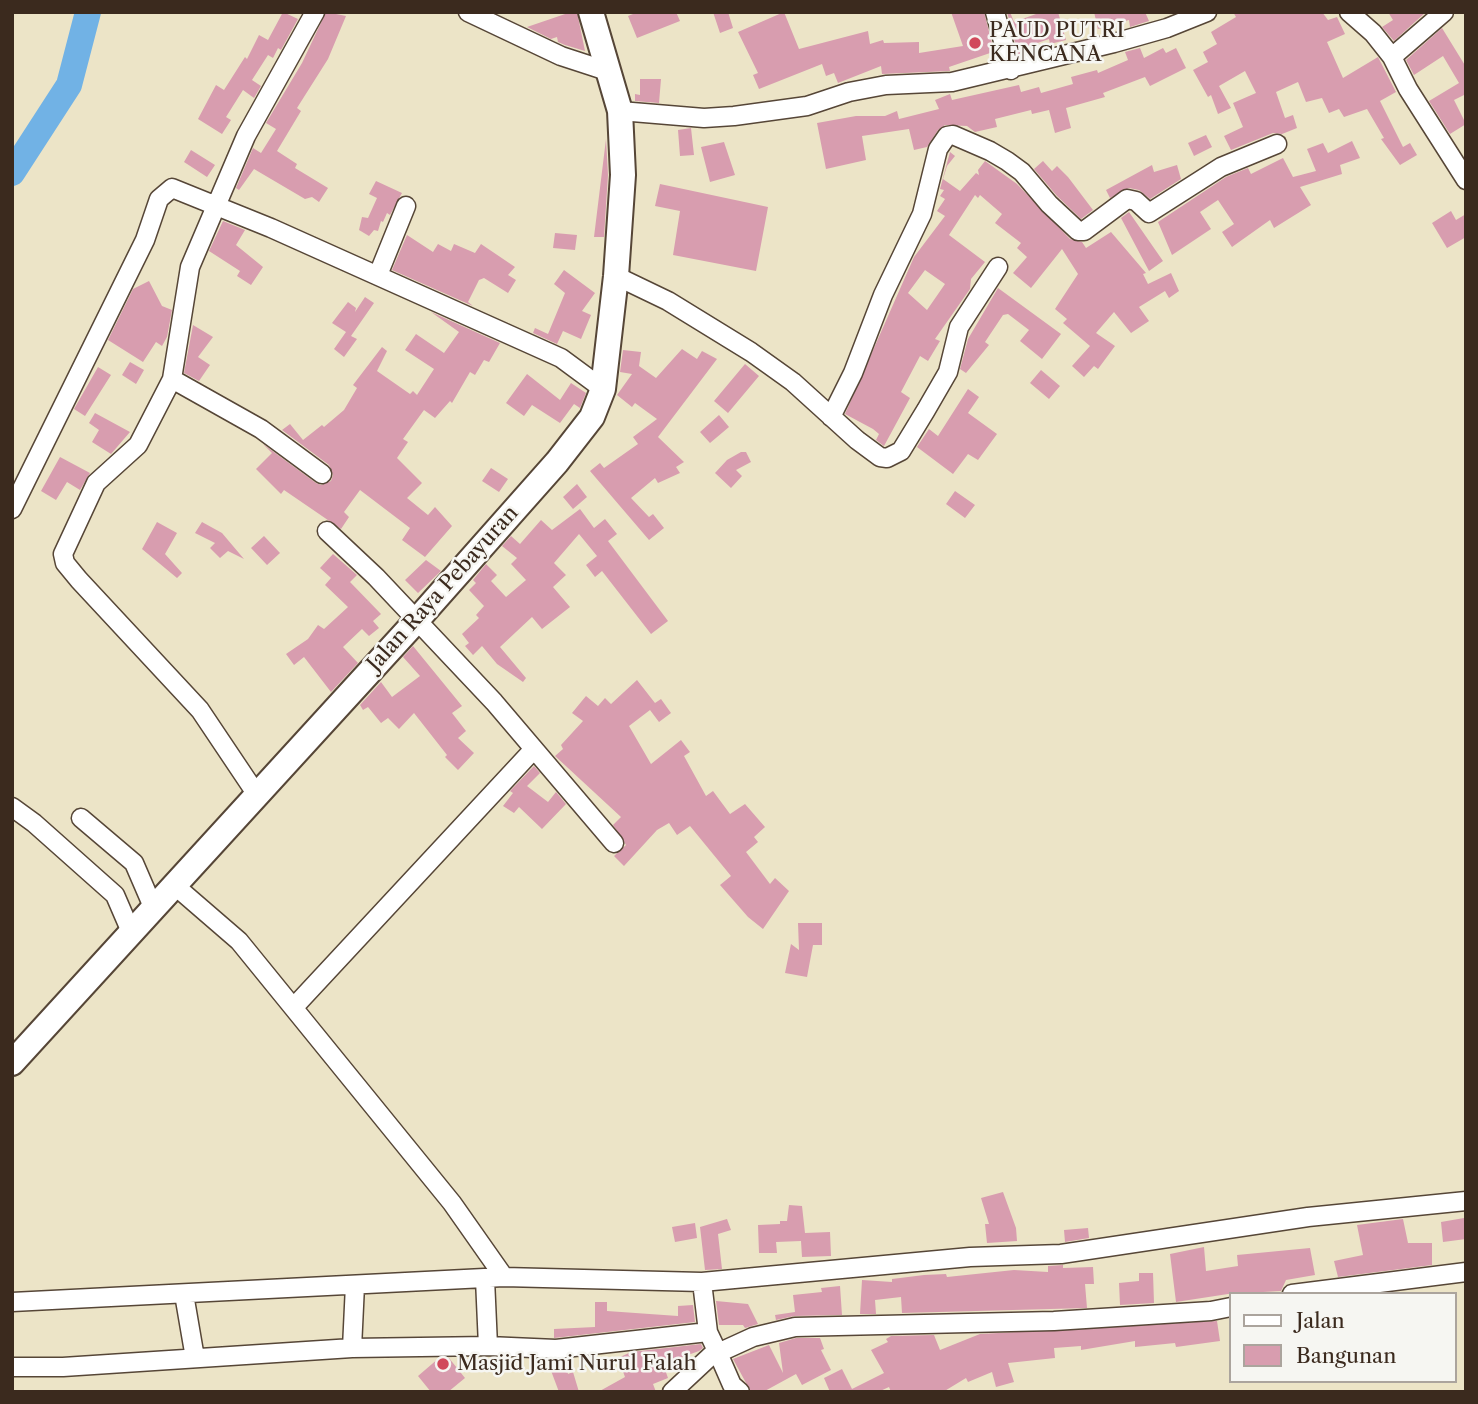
<!DOCTYPE html>
<style>
body{margin:0}
#map{position:relative;width:1478px;height:1404px;overflow:hidden;background:#ece4c7;font-family:"Libre Caslon Text",serif}
canvas{display:block}
.frame{position:absolute;inset:0;border:14px solid #3b2a1e;pointer-events:none}
.legend{position:absolute;left:1229px;top:1292px;width:228px;height:91px;box-sizing:border-box;background:#f6f6f2;border:2px solid #aba49d;margin:0;padding:9px 12px;list-style:none;font-size:21px;color:#3b2a1e}
.legend li{display:flex;align-items:center;gap:14px;height:35px}
.legend b{width:35px;border:2px solid #aba49d}
</style>
<div id="map">
<canvas width="1478" height="1404"></canvas>
<div class="frame"></div>
<ul class="legend">
<li><b style="height:9px;background:#fff"></b>Jalan</li>
<li><b style="height:19px;background:#d89daf"></b>Bangunan</li>
</ul>
</div>
<script>
const ctx = document.querySelector('canvas').getContext('2d');
ctx.lineJoin = 'round';
function poly(rows) {
  const path = new Path2D();
  for (const r of rows) {
    path.moveTo(r[0], r[1]);
    for (let i = 2; i < r.length; i += 2) path.lineTo(r[i], r[i + 1]);
  }
  return path;
}
function trace(path, color, width, dash) {
  ctx.strokeStyle = color;
  ctx.lineWidth = width;
  ctx.lineCap = dash ? 'butt' : 'round';
  ctx.setLineDash(dash || []);
  ctx.stroke(path);
}
function paint(path, color) {
  ctx.fillStyle = color;
  ctx.fill(path, 'evenodd');
}
function drawText(font, color, halo, rows, align = 'center') {
  ctx.font = font + ' "Libre Caslon Text",serif';
  ctx.lineWidth = 5;
  ctx.setLineDash([]);
  ctx.textBaseline = 'middle';
  ctx.strokeStyle = halo;
  ctx.fillStyle = color;
  for (const [text, x, y, turn = 0] of rows) {
    ctx.save();
    ctx.translate(x, y);
    ctx.rotate((+turn || 0) * Math.PI / 180);
    ctx.textAlign = isNaN(turn) ? turn : align;
    if (halo) ctx.strokeText(text, 0, 0);
    ctx.fillText(text, 0, 0);
    ctx.restore();
  }
}
const river = poly([
 [12,173,69,85,88,12]
]);
const building = poly([
 [283,12,298,19,281,50,278,48,273,58,268,55,252,80,261,86,254,98,243,90,226,117,231,120,222,134,198,119,216,85,224,90,245,57,247,59,259,35,268,40],
 [326,12,346,16,328,59,297,108,301,111,277,151,297,164,295,168,328,188,319,202,312,197,305,199,254,169,239,190,236,188,253,148,261,153,276,129,266,123,302,63],
 [571,12,577,12,585,51,565,45,558,42,557,37,551,39,527,27],
 [638,12,676,12,680,21,637,38,628,16],
 [713,12,728,12,733,28,720,33],
 [784,12,799,49,868,31,870,44,883,40,884,43,919,42,919,53,963,46,951,12,984,12,996,59,993,52,949,67,950,71,882,74,881,66,838,83,834,73,826,76,822,64,759,89,753,75,758,73,738,32],
 [1007,12,1010,12,1014,22,1036,14,1058,12,1066,40,1050,44,1049,39,1023,48,1024,53,1018,54],
 [1094,12,1145,12,1149,21,1130,27,1129,20,1098,29],
 [1233,12,1322,12,1328,20,1337,17,1345,34,1327,42,1343,78,1378,57,1396,92,1380,101,1403,147,1410,143,1417,155,1400,165,1381,139,1384,138,1367,109,1344,117,1339,109,1329,113,1322,98,1306,102,1298,82,1276,92,1285,118,1293,115,1297,128,1282,134,1273,133,1231,150,1224,136,1243,127,1233,103,1256,93,1245,71,1219,86,1231,108,1218,114,1211,95,1208,97,1193,70,1208,62,1203,52,1217,44,1211,32,1236,17],
 [1388,12,1426,12,1394,41,1382,27,1393,20],
 [1442,28,1466,67,1466,94,1454,100,1466,124,1450,134,1429,101,1459,83,1443,56,1414,75,1406,60],
 [1140,48,1144,58,1163,48,1166,53,1176,48,1186,68,1150,86,1145,77,1103,93,1105,97,1066,108,1071,128,1055,133,1049,110,1032,114,1031,110,995,119,997,127,975,132,967,126,945,125,938,130,927,147,914,150,909,129,862,136,866,160,826,169,817,123,856,116,885,116,897,111,899,119,939,109,935,100,950,94,952,100,1019,85,1021,92,1039,87,1041,93,1073,84,1071,77,1097,70,1098,73,1128,60,1125,52],
 [640,79,661,79,659,103,635,101,635,94,640,95],
 [691,128,694,155,680,156,678,130],
 [1206,135,1212,147,1194,156,1188,143],
 [606,139,608,175,604,237,594,237],
 [1352,141,1360,158,1340,165,1342,174,1300,187,1311,205,1274,228,1270,220,1232,247,1222,232,1234,224,1218,200,1200,212,1211,229,1172,255,1158,222,1226,177,1248,168,1251,174,1283,158,1293,177,1316,171,1307,149,1323,143,1328,153],
 [724,142,735,175,710,182,701,147],
 [191,150,215,165,207,177,184,162],
 [950,152,955,156,947,166,943,179,960,191,976,173,979,175,978,170,985,161,1017,184,1070,239,1082,242,1086,248,1111,232,1146,273,1143,274,1148,284,1171,273,1179,291,1169,298,1165,291,1139,307,1149,321,1131,333,1114,312,1096,333,1115,346,1098,369,1094,366,1084,377,1072,366,1090,346,1063,323,1067,319,1055,309,1078,274,1062,249,1031,288,1013,273,1027,257,1017,248,1021,243,995,223,1002,214,980,195,978,198,975,195,949,235,985,262,971,279,970,289,935,339,940,341,928,361,920,356,901,392,910,398,884,446,876,440,879,434,873,429,845,414,914,257,945,216,937,211,945,199,940,196,944,190,940,189],
 [925,270,945,284,927,310,908,293],
 [1043,161,1052,171,1057,166,1068,177,1093,210,1081,219,1057,196,1034,169],
 [1152,165,1154,172,1177,165,1181,179,1150,199,1139,190,1129,188,1110,198,1106,190],
 [376,181,402,193,390,215,387,213,383,222,381,221,378,231,374,230,369,236,359,230,362,217,368,218,377,198,369,194],
 [660,184,768,207,756,271,673,255,680,211,655,206],
 [1451,211,1456,220,1466,214,1466,237,1447,248,1432,223],
 [1129,212,1163,261,1149,271,1121,218],
 [223,221,245,230,236,245,263,267,251,285,237,276,240,271,209,251],
 [555,233,577,235,575,250,553,248],
 [407,235,433,252,438,244,451,251,454,244,475,253,481,244,515,267,508,275,516,280,508,293,484,278,479,280,468,302,473,306,392,270],
 [564,270,595,293,582,311,591,315,581,339,563,331,557,344,533,333,535,328,548,334,565,293,554,284],
 [149,281,162,306,172,310,167,337,162,346,156,342,143,362,108,340,133,289],
 [998,288,1061,334,1042,359,1020,341,1029,330,1008,314,1003,315,985,342,989,345,966,373,960,369,968,339],
 [365,297,374,303,351,336,357,339,344,357,334,349,346,332,332,323,348,302,356,308,355,312],
 [431,312,500,343,489,362,484,360,475,375,470,372,452,403,450,401,435,418,424,410,403,439,408,442,397,458,422,483,407,498,428,515,435,507,452,526,425,557,402,540,410,528,360,490,344,512,349,517,341,529,284,490,281,494,256,469,272,453,263,444,316,483,321,485,331,481,333,475,329,465,282,430,290,424,303,440,322,425,324,427,344,410,357,388,353,385,382,347,387,351,377,371,410,394,413,391,417,395,434,369,405,350,416,334,444,353,459,332],
 [193,325,213,337,198,357,210,365,199,381,184,373],
 [682,349,697,359,702,351,717,359,658,437,684,462,676,467,680,473,658,483,655,478,631,498,649,517,653,514,664,528,649,540,590,471,600,463,604,468,638,444,633,437,657,419,635,403,632,407,617,395,632,374,620,372,623,350,641,352,639,366,656,378],
 [130,362,144,370,136,384,122,375],
 [745,364,759,376,728,413,714,401],
 [98,367,111,375,85,416,74,409],
 [1041,370,1060,386,1049,399,1030,383],
 [527,374,560,400,571,383,586,393,580,408,574,404,560,423,532,405,524,416,506,403],
 [968,389,979,397,968,413,997,434,978,460,968,454,953,474,917,447,929,429,938,436],
 [95,413,130,432,111,454,92,442,99,430,89,423],
 [719,415,729,427,710,443,700,432],
 [741,452,746,452,751,462,736,470,742,476,731,488,715,473,727,460],
 [60,457,90,473,80,490,67,482,56,500,41,491],
 [491,468,508,479,499,492,482,481],
 [577,484,587,497,573,509,563,497],
 [955,491,975,505,965,518,946,504],
 [580,509,594,528,605,519,617,534,608,541,668,621,651,634,602,571,595,577,586,565,597,556,579,534,554,563,566,575,553,587,570,607,542,629,532,617,500,647,526,678,523,682,497,664,482,646,473,655,465,646,469,643,462,634,479,618,476,615,484,606,469,590,476,583,473,580,486,564,497,575,491,581,506,597,526,580,511,564,517,558,502,546,511,536,520,544,541,520,552,530],
 [157,522,177,533,165,554,182,573,177,578,142,549],
 [202,522,222,533,244,559,228,551,220,558,210,548,215,543,195,533],
 [264,536,280,553,267,565,251,548],
 [333,554,357,575,350,582,381,614,373,621,379,628,369,636,362,629,343,647,358,663,331,692,304,657,294,665,286,654,308,639,318,625,324,629,348,607,325,585,331,578,320,568],
 [426,560,441,571,418,593,405,580],
 [413,646,462,706,452,713,466,731,458,738,474,753,458,770,445,757,447,755,414,713,399,729,388,718,381,723,368,707,363,710,360,705,381,682,392,697,420,676,403,657],
 [637,680,655,703,661,699,671,713,659,722,650,710,629,726,651,764,681,740,690,752,684,756,706,796,713,791,730,814,745,804,765,827,754,837,758,842,746,852,770,884,775,878,789,891,763,929,748,917,720,885,731,876,690,826,677,835,669,823,657,830,624,866,614,856,626,845,613,825,621,817,555,756,563,749,561,745,583,721,572,713,586,696,598,706,605,698,611,704],
 [534,766,540,773,527,786,548,802,556,792,566,804,542,829,519,807,514,813,503,806,513,793,510,791],
 [798,923,822,923,822,945,813,945,807,977,785,973,791,944,799,950],
 [1003,1192,1016,1228,1017,1241,987,1243,985,1224,989,1224,981,1198],
 [789,1205,802,1206,805,1233,830,1232,831,1256,802,1257,801,1241,776,1242,777,1253,759,1253,758,1225,780,1224,780,1221,787,1221],
 [1464,1218,1466,1239,1443,1242,1441,1222],
 [727,1219,731,1230,718,1234,722,1269,705,1270,700,1227],
 [1403,1219,1408,1243,1432,1243,1432,1265,1338,1277,1334,1261,1363,1255,1357,1225],
 [695,1223,697,1238,675,1242,672,1227],
 [1088,1228,1089,1238,1065,1242,1064,1230],
 [1204,1247,1206,1271,1238,1266,1237,1255,1310,1248,1315,1275,1286,1280,1281,1291,1228,1294,1176,1302,1170,1254],
 [1063,1265,1063,1268,1093,1267,1094,1284,1085,1284,1087,1308,902,1313,901,1297,875,1300,876,1314,860,1314,862,1280,892,1282,892,1279,924,1275,946,1274,947,1277,1014,1270,1048,1272,1048,1266],
 [1139,1273,1153,1273,1154,1303,1120,1305,1119,1283,1139,1281],
 [840,1286,842,1315,794,1316,776,1320,775,1315,795,1312,793,1295,822,1292,821,1288],
 [716,1301,748,1304,758,1324,745,1328,743,1325,719,1325],
 [595,1302,607,1302,607,1311,678,1316,678,1306,693,1305,695,1322,554,1338,554,1329,595,1327],
 [1217,1321,1220,1341,1176,1347,1175,1343,1135,1347,1135,1341,1081,1350,1081,1346,1054,1348,1055,1358,1008,1363,1014,1382,996,1387,992,1372,968,1382,966,1378,943,1392,891,1392,889,1387,878,1392,830,1392,824,1378,842,1369,852,1389,884,1373,871,1350,888,1342,886,1339,891,1336,934,1335,940,1350,980,1334],
 [796,1338,820,1338,824,1349,821,1350,831,1370,802,1385,796,1374,763,1392,751,1392,733,1359,769,1345,783,1373,779,1343],
 [701,1344,703,1348,699,1351,663,1364,668,1378,653,1384,656,1392,598,1392,625,1377,618,1358,631,1352],
 [439,1358,449,1358,465,1378,448,1392,431,1392,418,1376],
 [565,1359,568,1374,573,1372,579,1392,559,1392,547,1360]
]);
const minor = poly([
 [468,12,561,56,610,72],
 [995,12,1011,70],
 [1349,12,1373,33,1392,57,1408,89,1466,180],
 [1392,57,1444,12],
 [620,111,704,118,734,116,807,106,849,92,886,85,952,82,1114,43,1167,28,1207,12],
 [378,275,406,206],
 [616,276,668,301,751,352,793,382,857,440,880,457,887,458,901,451,926,410,948,372,959,327,998,267],
 [172,379,190,267,246,136,315,12],
 [831,417,853,373,883,295,922,214,938,149,947,136,953,135,990,151,1007,161,1022,172,1049,204,1078,231,1084,231,1127,199,1136,201,1149,213,1221,167,1277,144],
 [12,509,145,240,159,199,172,188,271,228,561,358,603,389],
 [327,531,376,577,494,702,614,843],
 [257,795,200,710,79,580,65,563,63,554,96,483,138,445,172,379,261,429,322,474],
 [12,807,34,823,115,895,131,932],
 [81,818,134,863,153,907],
 [173,884,239,941,452,1203,504,1277],
 [294,1007,534,749],
 [485,1279,488,1346],
 [702,1282,708,1332],
 [184,1294,195,1358],
 [1292,1294,1466,1272],
 [12,1302,504,1277,702,1282,970,1257,1061,1254,1308,1217,1466,1201],
 [352,1348,355,1285],
 [718,1353,732,1385,740,1392],
 [12,1367,63,1367,352,1348,488,1346,556,1349,708,1332,718,1353,753,1337,795,1327,1054,1321,1211,1311,1231,1307],
 [672,1392,716,1351]
]);
const secondary = poly([
 [12,1063,417,620,557,462,592,417,603,389,616,276,623,175,620,111,591,12]
]);
const markers = [
 [975,43,7,"#d1495b"],
 [443,1364,7,"#d1495b"]
];
const poiNames = [
 ["PAUD PUTRI",989,31],
 ["KENCANA",989,55],
 ["Masjid Jami Nurul Falah",457,1364]
];
const streetNames = [
 ["Jalan Raya Pebayuran",443,589,-48]
];
trace(river, '#71b2e5', 26);
paint(building, '#d89daf');
trace(minor, '#564637', 21);
trace(secondary, '#564637', 28);
trace(minor, '#fff', 18);
trace(secondary, '#fff', 24);
for (const [x, y, r, color] of markers) {
  const dot = new Path2D();
  dot.arc(x, y, r, 0, 2 * Math.PI);
  ctx.fillStyle = color;
  ctx.fill(dot);
  trace(dot, '#f6f6f2', 2.5);
}
drawText('21px', '#3b2a1e', '#f6f6f2', poiNames, 'left');
drawText('21px', '#3b2a1e', '#f6f6f2', streetNames);
</script>
